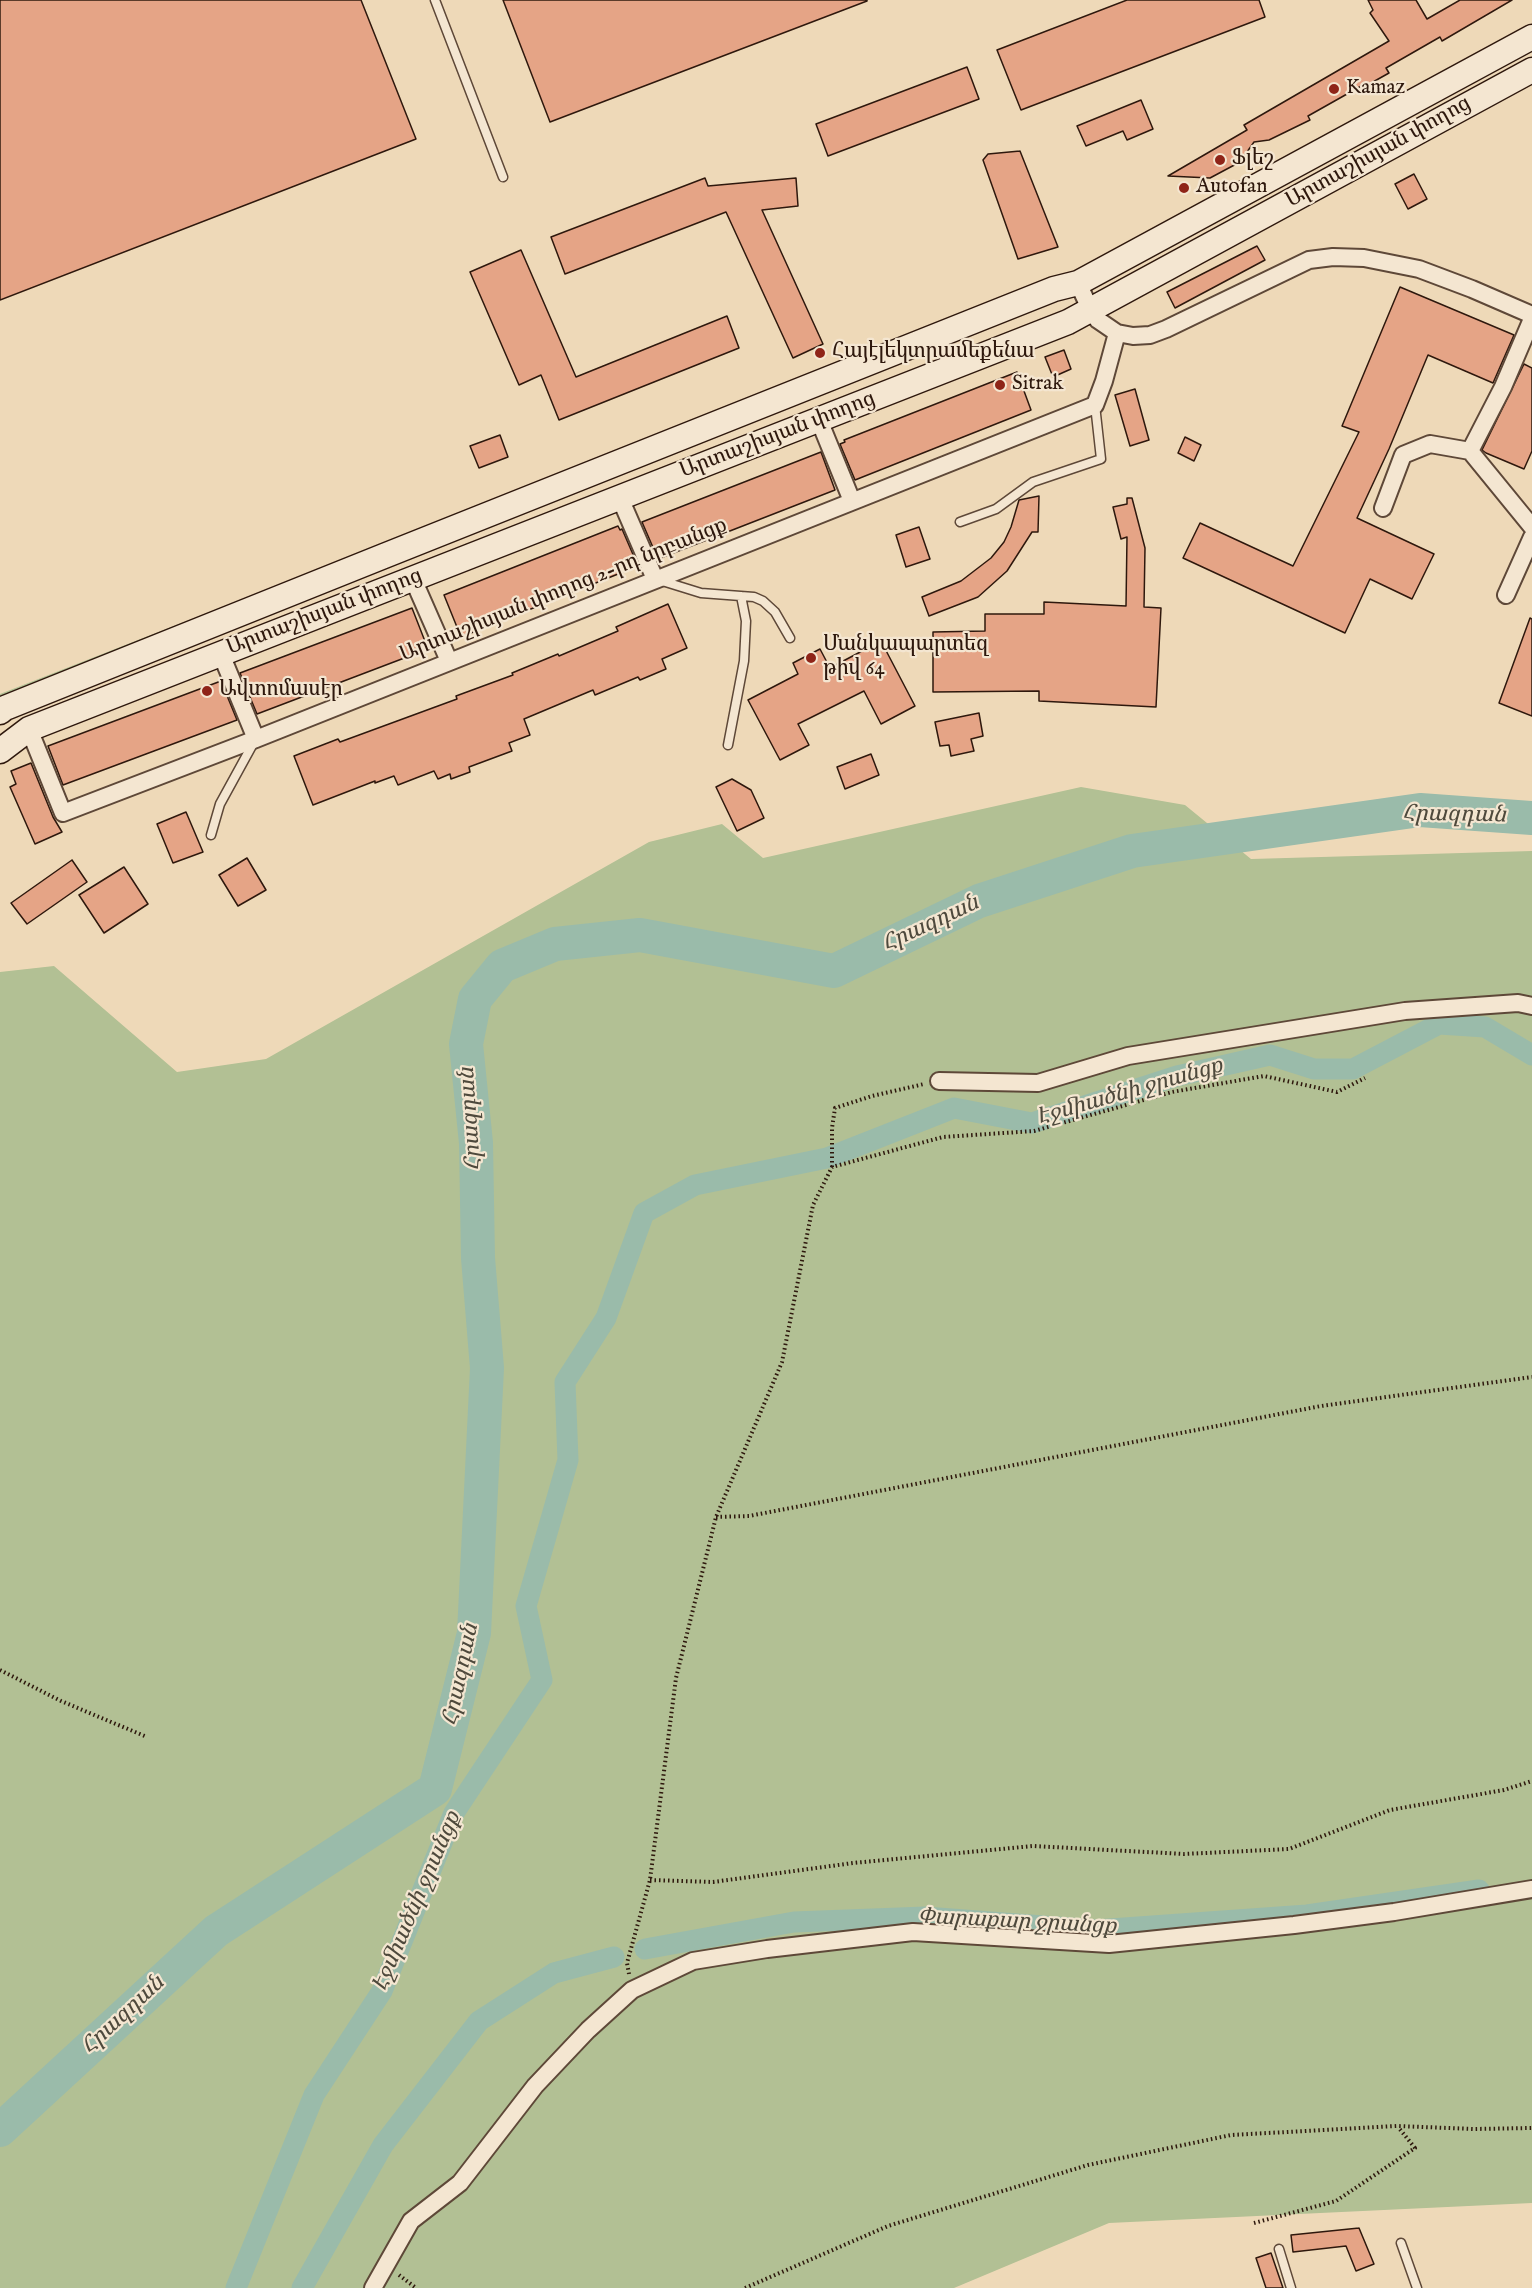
<!DOCTYPE html>
<meta charset="utf-8">
<style>
body{margin:0}
canvas{display:block;background:#eed9b8}
</style>
<canvas width="1532" height="2288"></canvas>
<script>
const ctx = document.querySelector('canvas').getContext('2d');
ctx.lineJoin = 'round';
function paint(path, color) {
  ctx.fillStyle = color;
  ctx.fill(path, 'evenodd');
}
function poly(rows) {
  const path = new Path2D();
  for (const r of rows) {
    path.moveTo(r[0], r[1]);
    for (let i = 2; i < r.length; i += 2) path.lineTo(r[i], r[i + 1]);
  }
  return path;
}
function trace(path, color, width, dash) {
  ctx.strokeStyle = color;
  ctx.lineWidth = width;
  ctx.lineCap = dash ? 'butt' : 'round';
  ctx.setLineDash(dash || []);
  ctx.stroke(path);
}
function drawText(font, color, halo, rows, align = 'center') {
  ctx.font = font + ' "IM FELL English","Noto Serif Armenian",serif';
  ctx.lineWidth = 4.5;
  ctx.setLineDash([]);
  ctx.textBaseline = 'middle';
  ctx.strokeStyle = halo;
  ctx.fillStyle = color;
  for (const [text, x, y, turn = 0] of rows) {
    ctx.save();
    ctx.translate(x, y);
    ctx.rotate((+turn || 0) * Math.PI / 180);
    ctx.textAlign = isNaN(turn) ? turn : align;
    if (halo) ctx.strokeText(text, 0, 0);
    ctx.fillText(text, 0, 0);
    ctx.restore();
  }
}
const green = poly([
 [460,514,0,699,0,694],
 [1081,787,1185,805,1251,859,1532,851,1532,2203,1109,2223,954,2288,0,2288,0,972,54,966,177,1072,266,1059,649,842,722,824,763,858]
]);
const canal = poly([
 [645,1949,794,1922,925,1917,1096,1930,1307,1915,1479,1890],
 [236,2288,314,2095,382,1991,454,1813,542,1680,526,1606,568,1460,565,1382,606,1318,644,1213,695,1185,827,1158,954,1108,1032,1123,1177,1076,1270,1055,1314,1069,1353,1069,1439,1024,1485,1027,1532,1055],
 [302,2288,383,2145,479,2021,554,1973,614,1957]
]);
const river = poly([
 [0,2130,216,1931,435,1789,474,1633,487,1368,478,1258,476,1143,466,1044,475,999,502,966,555,944,640,935,834,971,979,901,1132,851,1420,810,1532,818]
]);
const building = poly([
 [0,0,361,0,416,139,0,300,0,0],
 [503,0,867,0,867,1,550,122,503,0],
 [1127,0,1259,0,1265,17,1021,110,997,50,1127,0],
 [1368,0,1416,0,1427,19,1460,0,1512,0,1442,41,1440,37,1386,68,1389,73,1364,87,1363,85,1308,116,1310,120,1269,140,1254,142,1240,162,1210,178,1168,176,1247,130,1244,125,1389,41,1370,13,1373,10,1368,0],
 [967,67,979,99,828,156,816,124,967,67],
 [1141,100,1153,129,1127,140,1123,131,1086,146,1077,126,1141,100],
 [1020,151,1058,247,1018,259,983,160,988,154,1020,151],
 [1414,174,1427,199,1408,209,1395,184,1414,174],
 [705,178,708,186,796,178,798,206,762,210,823,344,793,358,726,212,565,274,551,237,705,178],
 [1257,246,1265,260,1175,308,1167,292,1257,246],
 [521,250,576,377,727,316,739,348,559,420,541,375,519,385,470,272,521,250],
 [1400,287,1514,335,1493,383,1428,355,1389,449,1357,518,1434,554,1412,599,1370,579,1345,633,1183,558,1200,523,1293,566,1359,432,1342,426,1400,287],
 [1064,350,1071,369,1053,377,1045,357,1064,350],
 [1524,364,1532,368,1532,451,1524,469,1486,453,1482,450,1524,364],
 [1017,372,1031,410,855,480,840,444,845,442,844,440,1017,372],
 [1135,389,1149,440,1130,446,1115,395,1135,389],
 [500,435,508,457,479,468,470,446,500,435],
 [1185,437,1201,445,1194,461,1178,453,1185,437],
 [821,452,835,490,658,559,642,522,821,452],
 [1039,496,1038,532,1032,532,1007,571,978,597,929,616,922,597,961,581,991,558,1004,542,1011,527,1019,500,1039,496],
 [1127,498,1132,498,1145,548,1144,607,1161,608,1156,707,1039,701,1039,691,933,692,933,632,985,631,985,614,1044,614,1044,602,1126,606,1127,537,1121,539,1113,507,1127,504,1127,498],
 [618,526,620,530,622,529,638,566,461,637,444,595,618,526],
 [919,527,930,559,906,567,896,535,919,527],
 [668,604,687,648,662,659,666,669,640,680,638,677,595,695,593,690,524,719,530,735,509,743,512,751,469,767,470,772,451,779,450,774,438,779,434,771,398,785,394,776,375,783,375,781,313,805,294,756,338,739,340,742,457,699,456,696,513,675,512,673,558,654,559,656,618,631,616,627,668,604],
 [412,608,428,649,257,714,240,673,412,608],
 [1530,618,1532,619,1532,716,1499,703,1530,618],
 [881,641,915,706,881,724,864,691,798,724,809,745,780,760,748,700,798,674,793,663,820,649,830,668,881,641],
 [221,681,237,720,63,785,48,746,221,681],
 [979,713,983,736,971,739,974,751,951,756,949,745,940,746,935,722,979,713],
 [871,754,879,775,845,789,837,767,871,754],
 [31,763,53,817,62,832,35,844,10,787,16,784,11,771,31,763],
 [732,779,751,790,764,818,737,831,716,787,732,779],
 [186,812,203,852,173,863,157,824,186,812],
 [247,858,266,890,238,906,219,875,247,858],
 [72,860,87,882,27,924,11,903,72,860],
 [124,867,148,904,104,933,79,895,124,867],
 [1359,2228,1374,2264,1356,2271,1346,2246,1293,2252,1291,2235,1359,2228],
 [1271,2253,1283,2288,1266,2288,1256,2258,1271,2253]
]);
const path = poly([
 [832,1167,832,1128,835,1108,872,1096,924,1084],
 [716,1517,749,1516,1321,1406,1532,1377],
 [0,1670,61,1701,147,1737],
 [650,1880,713,1882,853,1863,1033,1846,1184,1854,1289,1849,1390,1810,1504,1790,1532,1781],
 [629,1974,627,1963,650,1880,676,1678,716,1517,782,1362,813,1205,832,1167,943,1137,1034,1131,1172,1092,1264,1076,1337,1092,1365,1078],
 [1254,2223,1336,2201,1415,2148,1398,2127],
 [399,2275,416,2288],
 [745,2288,888,2226,1088,2165,1231,2135,1397,2126,1474,2129,1532,2128]
]);
const service = poly([
 [435,0,503,177],
 [960,522,996,509,1033,482,1101,459,1095,405],
 [659,580,701,593,754,597,763,601,775,612,790,638],
 [728,745,744,661,746,621,741,596],
 [211,835,220,804,254,742],
 [1401,2243,1417,2288],
 [1279,2249,1291,2288]
]);
const minor = poly([
 [1078,283,1091,311,1098,320,1117,333,1133,336,1150,335,1166,329,1309,260,1333,257,1364,258,1419,269,1472,289,1532,315],
 [819,420,852,501],
 [1470,451,1532,527],
 [620,498,655,579],
 [1383,508,1403,455,1430,444,1470,451,1503,387,1532,319],
 [413,579,449,661],
 [1506,595,1532,537],
 [221,654,256,739],
 [29,729,63,813,256,739,1095,405,1104,381,1117,333],
 [939,1081,1038,1083,1128,1056,1405,1011,1518,1003,1532,1006],
 [373,2288,411,2221,460,2183,535,2086,588,2030,632,1990,693,1961,767,1949,913,1932,1109,1944,1294,1925,1394,1912,1532,1889]
]);
const secondary = poly([
 [0,712,5,708,384,556,1054,289,1078,283,1532,37],
 [0,751,29,729,1068,322,1532,70]
]);
const markers = [
 [1334,89,6,"#8f2418"],
 [1220,160,6,"#8f2418"],
 [1184,188,6,"#8f2418"],
 [820,353,6,"#8f2418"],
 [1000,385,6,"#8f2418"],
 [811,658,6,"#8f2418"],
 [207,691,6,"#8f2418"]
];
const poiNames = [
 ["Kamaz",1346,89],
 ["Ֆլեշ",1232,160],
 ["Autofan",1196,188],
 ["Հայէլեկտրամեքենա",832,353],
 ["Sitrak",1012,385],
 ["Մանկապարտեզ",823,646],
 ["թիվ 64",823,670],
 ["Ավտոմասէր",219,691]
];
const streetNames = [
 ["Արտաշիսյան փողոց",1379,153,-29],
 ["Արտաշիսյան փողոց",778,436,-21],
 ["Արտաշիսյան փողոց 2-րդ նրբանցք",564,591,-22],
 ["Արտաշիսյան փողոց",325,613,-21]
];
const waterNames = [
 ["Հրազդան",1454,816,1],
 ["Հրազդան",931,925,-25],
 ["Էջմիածնի ջրանցք",1130,1093,-16],
 ["Հրազդան",472,1119,-94],
 ["Հրազդան",462,1675,-78],
 ["Էջմիածնի ջրանցք",418,1902,-67],
 ["Փարաքար ջրանցք",1017,1923,3],
 ["Հրազդան",124,2016,-43]
];
paint(green, '#b2c094');
trace(canal, '#9abbaa', 21);
trace(river, '#9abbaa', 34);
paint(building, '#e5a486');
trace(building, '#2e180d', 1.5);
trace(service, '#5e4838', 11);
trace(minor, '#5e4838', 20);
trace(secondary, '#2e180d', 27);
trace(path, '#2e180d', 4, [1.5, 3]);
trace(service, '#f4e6d1', 8);
trace(minor, '#f4e6d1', 16);
trace(secondary, '#f4e6d1', 24);
for (const [x, y, r, color] of markers) {
  const dot = new Path2D();
  dot.arc(x, y, r, 0, 2 * Math.PI);
  ctx.fillStyle = color;
  ctx.fill(dot);
  trace(dot, '#f4e6d1', 2);
}
drawText('21px', '#2e180d', '#f4e6d1', poiNames, 'left');
drawText('21px', '#2e180d', '#f4e6d1', streetNames);
drawText('italic 22px', '#4e493c', '#f4e6d1', waterNames);
</script>
